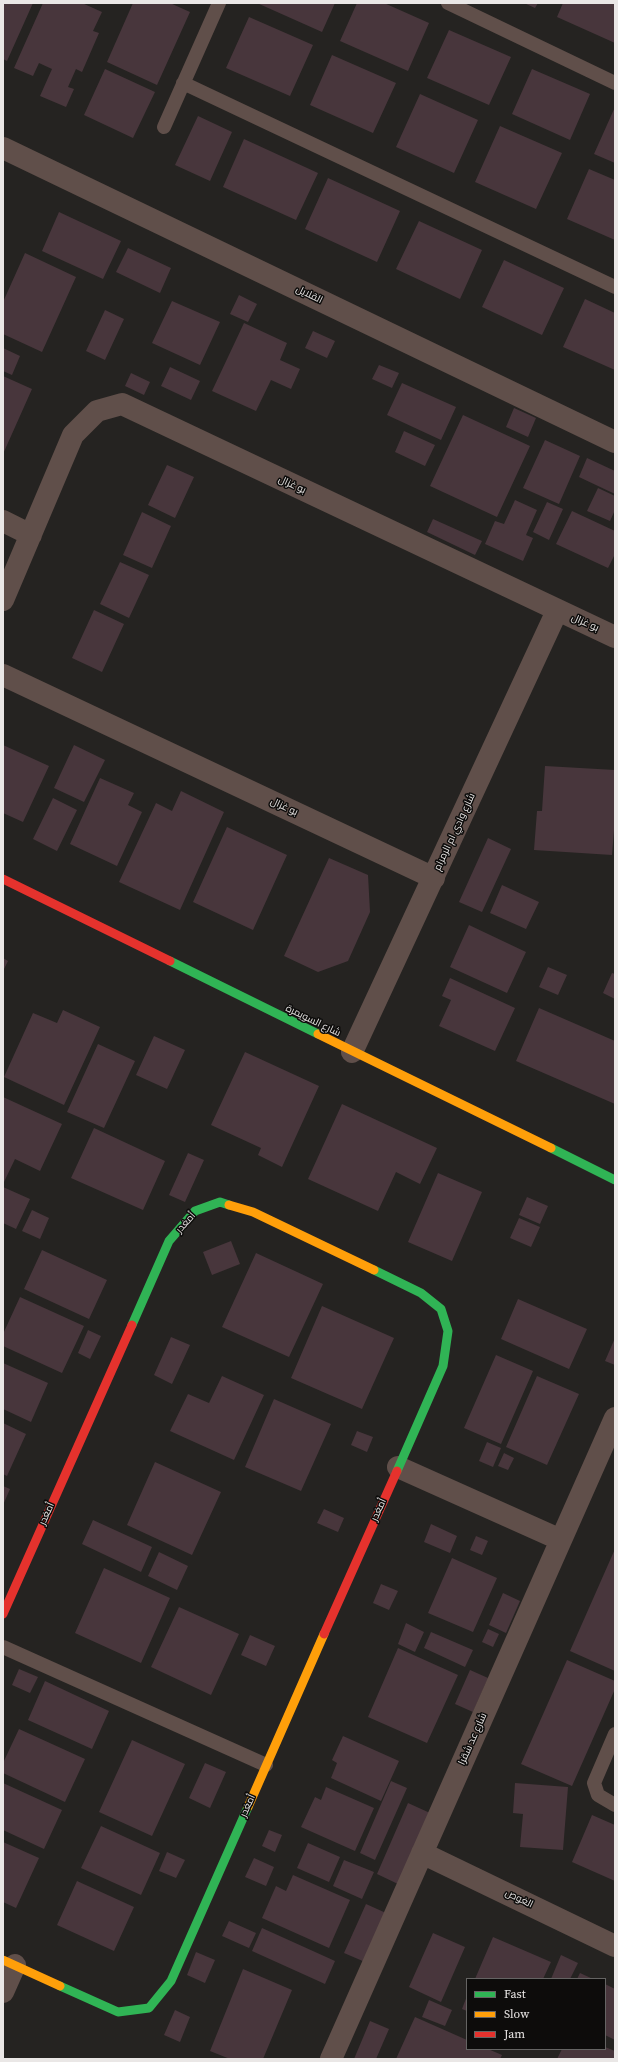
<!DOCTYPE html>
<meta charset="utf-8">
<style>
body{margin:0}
#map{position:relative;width:618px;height:2062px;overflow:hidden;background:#252321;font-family:"Source Serif 4",serif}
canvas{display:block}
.frame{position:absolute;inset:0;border:4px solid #eae7e6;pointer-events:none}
.legend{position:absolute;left:466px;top:1978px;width:140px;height:72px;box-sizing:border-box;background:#0d0c0b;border:1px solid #656463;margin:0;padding:5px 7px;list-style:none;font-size:12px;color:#eae7e6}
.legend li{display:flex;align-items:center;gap:8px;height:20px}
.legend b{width:20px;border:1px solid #656463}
</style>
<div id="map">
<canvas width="618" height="2062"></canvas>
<div class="frame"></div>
<ul class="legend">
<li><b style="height:5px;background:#30b455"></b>Fast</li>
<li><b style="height:5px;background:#ff9f0a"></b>Slow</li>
<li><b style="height:5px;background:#e5322d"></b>Jam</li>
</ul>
</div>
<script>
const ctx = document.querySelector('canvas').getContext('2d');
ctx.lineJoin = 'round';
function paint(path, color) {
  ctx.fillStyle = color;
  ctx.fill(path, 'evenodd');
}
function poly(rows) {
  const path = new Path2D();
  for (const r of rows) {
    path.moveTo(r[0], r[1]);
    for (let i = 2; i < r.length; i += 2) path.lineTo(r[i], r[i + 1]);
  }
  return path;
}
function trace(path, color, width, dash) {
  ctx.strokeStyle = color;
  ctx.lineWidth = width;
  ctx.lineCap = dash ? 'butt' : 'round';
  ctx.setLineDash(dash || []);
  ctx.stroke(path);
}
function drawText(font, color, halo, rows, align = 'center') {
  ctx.font = font + ' "Source Serif 4",Cairo,serif';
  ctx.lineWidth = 3;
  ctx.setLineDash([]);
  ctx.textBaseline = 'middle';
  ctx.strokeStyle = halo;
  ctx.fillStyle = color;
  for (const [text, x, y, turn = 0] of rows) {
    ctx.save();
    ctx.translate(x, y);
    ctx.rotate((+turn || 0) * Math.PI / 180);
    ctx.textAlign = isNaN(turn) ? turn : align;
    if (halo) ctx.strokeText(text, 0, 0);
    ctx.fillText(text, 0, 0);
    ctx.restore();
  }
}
const building = poly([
 [3,3,33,3,7,61,3,59],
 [43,3,82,3,102,12,93,31,99,33,82,72,76,69,68,87,74,89,66,107,40,96,52,69,39,63,33,76,14,68],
 [133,3,170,3,190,12,157,85,107,62],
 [257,3,335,3,322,32],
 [357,3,384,3,429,23,408,71,340,41],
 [524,3,538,3,535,8],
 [563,3,615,3,615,43,557,17],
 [249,17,313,45,290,96,226,68],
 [449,30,511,57,489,105,427,78],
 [332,55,396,83,373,133,310,105],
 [105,69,155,92,133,138,84,115],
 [532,69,590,94,570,140,512,114],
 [420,94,478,120,454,173,396,147],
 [615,107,615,163,594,154],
 [198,116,232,132,210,181,175,165],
 [500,126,562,153,536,209,475,182],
 [244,139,318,173,296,220,223,187],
 [589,169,615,180,615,240,567,219],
 [328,178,400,211,377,262,305,229],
 [59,212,121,241,103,279,42,251],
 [419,221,482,250,460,299,396,269],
 [128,248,171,268,160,293,116,272],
 [25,253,76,277,42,352,3,334,3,302],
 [504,260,564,288,542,335,482,307],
 [239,295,257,304,248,322,230,314],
 [585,299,615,313,615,370,563,347],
 [172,301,220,322,200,365,152,343],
 [105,310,124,319,105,360,86,351],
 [244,323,287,343,280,360,300,369,291,389,271,380,256,411,212,391],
 [313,331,335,341,327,358,305,348],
 [3,348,20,356,12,375,3,371],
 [379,365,399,373,392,388,372,379],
 [170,367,200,381,191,400,161,386],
 [131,373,150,382,144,395,125,386],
 [3,376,32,389,3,454],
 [402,383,456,407,441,440,387,415],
 [514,408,536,418,528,437,506,427],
 [463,415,530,446,497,517,430,486],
 [404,431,435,445,425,466,395,452],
 [545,440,580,456,559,504,523,488],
 [587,458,615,471,615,494,579,477],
 [167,465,194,477,175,518,148,505],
 [598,488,615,496,615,510,610,521,587,511],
 [515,500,537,510,526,535,533,538,523,561,485,544,495,521,504,524],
 [547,502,563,509,549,540,533,532],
 [572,511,615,531,615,554,608,568,556,544],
 [142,512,171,526,152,568,123,555],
 [433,519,482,541,475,555,427,532],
 [120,562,149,575,129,618,100,604],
 [94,610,124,624,102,672,72,658],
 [3,745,49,766,23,822,3,813],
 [74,745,105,760,84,802,54,788],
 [545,766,615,770,615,818,612,855,534,850,537,811,542,811],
 [100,778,134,793,128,805,142,812,117,866,70,844],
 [181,791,224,812,180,910,119,882,156,803,172,811],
 [53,798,77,810,57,851,33,839],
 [227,827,287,855,253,930,193,902],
 [488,838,511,849,482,912,459,902],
 [329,858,368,875,370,912,348,961,318,972,284,956],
 [502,885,539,902,526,929,490,913],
 [469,925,526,952,507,993,450,967],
 [3,958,8,961,3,971],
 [548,967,567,975,558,995,539,987],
 [612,973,615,974,615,999,603,993],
 [450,978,515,1008,495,1051,439,1026,451,1000,442,996],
 [539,1008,615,1041,615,1104,516,1061],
 [63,1010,100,1027,64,1105,4,1077,33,1013,57,1023],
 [154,1036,185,1050,167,1089,136,1075],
 [98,1044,135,1061,104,1128,67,1112],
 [245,1052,319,1086,282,1167,258,1155,261,1148,211,1125],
 [3,1097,62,1124,40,1171,15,1159,4,1182],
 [342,1104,437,1148,420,1184,396,1172,378,1211,308,1179],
 [94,1128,165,1161,143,1210,71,1178],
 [188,1153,204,1160,185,1202,169,1195],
 [438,1173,482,1192,452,1261,408,1242],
 [3,1187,30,1199,16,1229,3,1223],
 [527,1197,548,1206,540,1224,519,1215],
 [32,1210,49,1218,40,1239,22,1231],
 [519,1218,540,1227,531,1247,510,1238],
 [231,1241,240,1264,212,1275,203,1252],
 [42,1250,107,1280,89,1319,24,1289],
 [256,1253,323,1284,289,1357,222,1327],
 [20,1297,84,1326,62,1373,3,1346,3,1334],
 [518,1299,587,1329,569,1369,501,1339],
 [322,1306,394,1338,362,1409,291,1378],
 [88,1330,101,1336,90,1359,78,1353],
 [171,1337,190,1345,172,1384,154,1375],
 [615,1338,615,1365,605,1361],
 [496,1355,533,1371,501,1444,464,1428],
 [3,1363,48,1383,31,1422,3,1409],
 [222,1376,264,1395,234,1460,170,1431,188,1394,209,1403],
 [537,1376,579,1394,547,1465,506,1447],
 [274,1399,331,1424,301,1491,245,1467],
 [3,1423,26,1434,7,1476,3,1474],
 [357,1431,373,1437,367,1452,351,1445],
 [487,1442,501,1448,493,1467,479,1461],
 [504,1453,514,1458,508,1470,498,1466],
 [155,1462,221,1492,192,1555,127,1525],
 [3,1486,10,1489,3,1505],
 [324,1509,344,1518,338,1532,317,1523],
 [93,1520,152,1547,141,1572,82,1544],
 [431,1524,457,1536,450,1553,424,1542],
 [476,1536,488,1541,482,1555,470,1550],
 [615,1549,615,1671,570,1651],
 [159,1552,188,1566,177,1590,148,1576],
 [452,1558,497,1578,473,1632,428,1613],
 [104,1568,170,1598,141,1663,75,1633],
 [381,1584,398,1591,389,1610,373,1603],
 [503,1593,520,1601,506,1633,489,1625],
 [179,1607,239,1634,211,1695,151,1667],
 [406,1623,424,1632,415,1652,398,1644],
 [488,1629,499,1634,493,1647,482,1642],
 [431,1632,473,1650,465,1667,424,1648],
 [250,1635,275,1646,266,1666,241,1655],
 [398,1648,458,1675,427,1743,368,1717],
 [567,1660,615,1681,615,1689,572,1786,521,1764],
 [19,1669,38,1677,30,1693,12,1685],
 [470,1670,488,1678,473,1712,455,1704],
 [45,1681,109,1711,92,1749,28,1720],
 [19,1729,85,1759,65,1802,3,1773,3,1763],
 [343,1736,399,1761,381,1801,331,1778,337,1763,332,1760],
 [132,1740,185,1764,152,1836,99,1812],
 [205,1763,226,1772,210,1808,189,1798],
 [391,1781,407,1788,375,1860,360,1853],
 [3,1783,62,1810,44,1849,3,1830],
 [515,1783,568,1787,563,1850,520,1847,523,1814,513,1813],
 [326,1787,374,1808,355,1851,301,1827,315,1797,321,1800],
 [408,1803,430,1813,398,1884,377,1874],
 [592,1815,615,1825,615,1881,572,1862],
 [101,1826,160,1853,141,1895,81,1868],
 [269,1830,282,1835,275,1852,262,1846],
 [3,1842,39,1858,16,1908,3,1902],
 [308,1843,340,1857,329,1882,297,1868],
 [167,1852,185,1860,176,1878,159,1871],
 [254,1858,274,1867,266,1886,245,1877],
 [344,1860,374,1872,362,1899,333,1886],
 [293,1875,350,1900,329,1948,262,1918,276,1886,286,1891],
 [77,1881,134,1907,114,1951,57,1925],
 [366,1904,386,1913,365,1962,344,1953],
 [229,1921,256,1933,249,1948,222,1936],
 [262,1928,335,1961,325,1984,252,1951],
 [433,1933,465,1947,441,2002,409,1987],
 [493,1937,551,1962,543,1979,475,1979],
 [196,1952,215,1960,205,1983,187,1975],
 [561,1955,578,1963,570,1979,551,1979],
 [243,1969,292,1990,263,2059,230,2059,210,2051],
 [580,1973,593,1979,577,1979],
 [605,1984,615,1989,615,2040,605,2035],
 [467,1996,467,2011,462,2009],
 [429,2000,452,2010,445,2026,422,2017],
 [175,2010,190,2017,180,2042,164,2035],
 [415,2017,467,2040,467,2049,488,2049,502,2055,500,2059,396,2059],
 [370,2021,389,2029,376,2059,354,2059],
 [605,2047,615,2051,615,2059,557,2059,562,2049,605,2049]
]);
const lane = poly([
 [448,3,615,83],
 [183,83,615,287],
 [164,127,219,3],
 [3,1647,266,1765],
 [615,1734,594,1783,598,1795,615,1805]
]);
const street = poly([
 [3,148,615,442],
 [3,521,31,535],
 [3,600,73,435,97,411,122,404,615,637],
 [3,675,434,878],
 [352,1052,557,611],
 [398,1467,561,1540],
 [422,1853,615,1946],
 [3,1992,15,1965],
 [331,2059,615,1418]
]);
const fast = poly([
 [170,961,318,1034],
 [551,1148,615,1180],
 [374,1270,421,1293,441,1309,448,1331,443,1366,397,1471],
 [132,1325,169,1241,195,1211,220,1202,229,1205],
 [60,1986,118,2012,149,2008,171,1981,248,1807]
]);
const slow = poly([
 [318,1034,551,1148],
 [229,1205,253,1212,374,1270],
 [248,1807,324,1634],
 [3,1960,60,1986]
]);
const jam = poly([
 [3,879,170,961],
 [3,1614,132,1325],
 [324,1634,397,1471]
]);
const streetNames = [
 ["القلايل",309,295,26],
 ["بو غزال",292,485,25],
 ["بو غزال",585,623,24],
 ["بو غزال",284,807,25],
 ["شارع وادي ام الرمرام",455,832,-65],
 ["شارع السويمرة",313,1021,26],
 ["أمغدر",186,1223,-48],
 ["أمغدر",379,1510,-66],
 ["أمغدر",47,1514,-66],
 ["شارع عد شقرا",473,1739,-66],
 ["أمغدر",248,1806,-66],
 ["الغوص",519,1899,26]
];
paint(building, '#48363c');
trace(lane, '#604f4a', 14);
trace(street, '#604f4a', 22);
trace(fast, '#30b455', 9);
trace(slow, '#ff9f0a', 9);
trace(jam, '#e5322d', 9);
drawText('10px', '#eae7e6', '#0d0c0b', streetNames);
</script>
